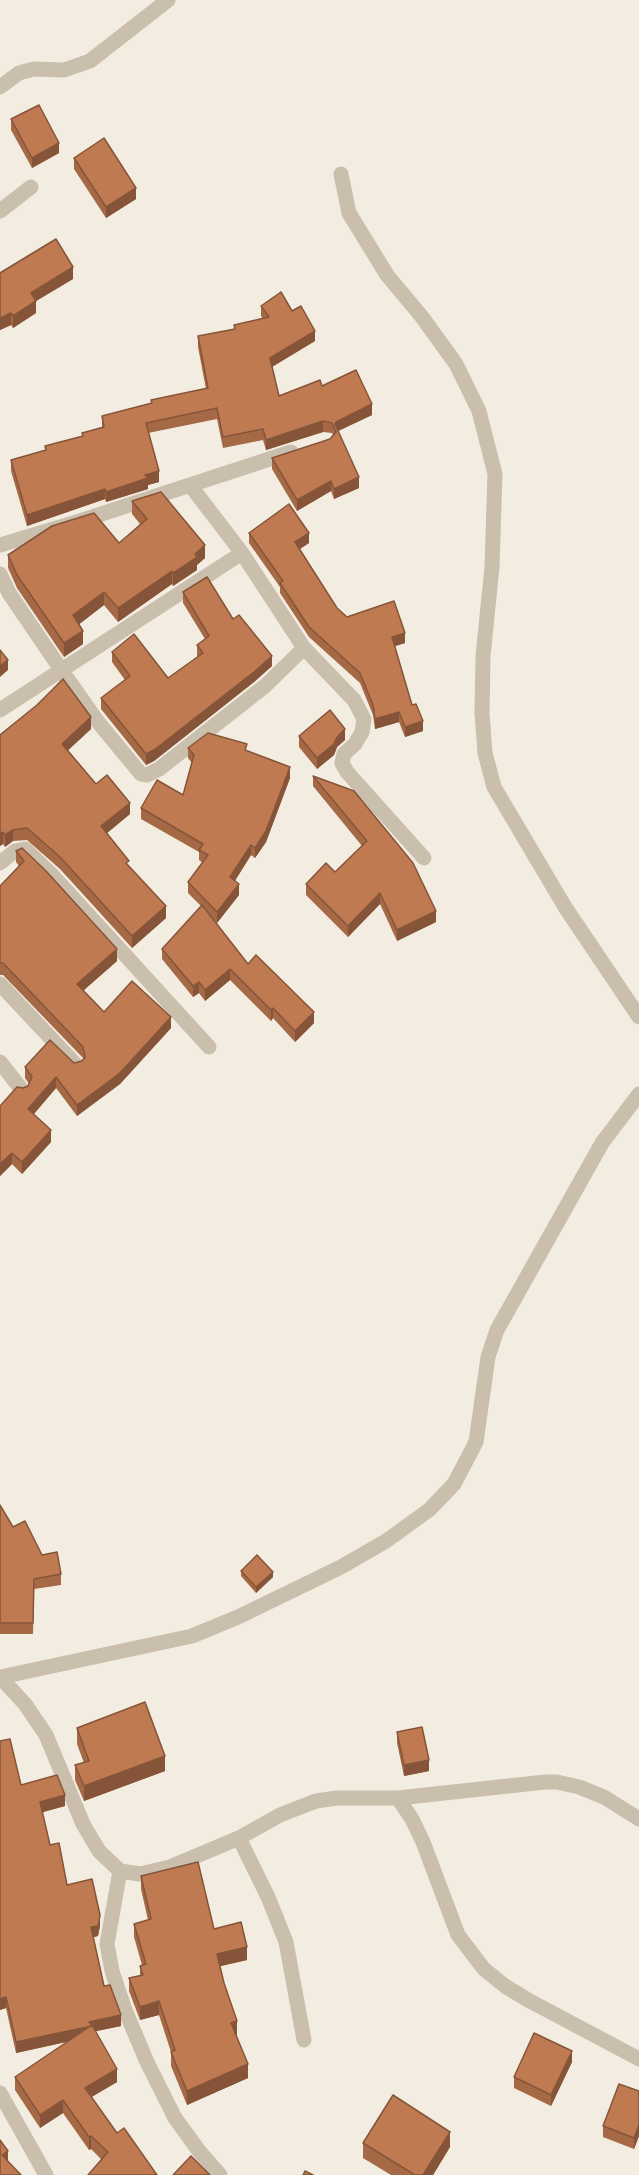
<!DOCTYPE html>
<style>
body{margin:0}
canvas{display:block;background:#f2ece1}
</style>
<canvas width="639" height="2175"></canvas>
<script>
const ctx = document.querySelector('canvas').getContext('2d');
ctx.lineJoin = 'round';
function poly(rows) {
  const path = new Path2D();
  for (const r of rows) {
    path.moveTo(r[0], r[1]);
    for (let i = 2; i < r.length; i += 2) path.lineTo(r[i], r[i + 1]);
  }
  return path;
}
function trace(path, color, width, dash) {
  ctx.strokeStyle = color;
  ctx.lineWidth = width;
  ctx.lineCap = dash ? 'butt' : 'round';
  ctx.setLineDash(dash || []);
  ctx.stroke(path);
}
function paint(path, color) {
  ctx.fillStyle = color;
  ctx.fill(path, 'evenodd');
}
const street = poly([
 [0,87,19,73,34,69,64,70,90,61,168,0],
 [341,174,349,213,387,275,422,317,456,364,479,411,495,474,492,567,483,656,482,713,485,753,494,787,565,907,639,1017],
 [0,211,31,187],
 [190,485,242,553],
 [0,545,80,521,291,452],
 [0,574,9,593,62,671,98,722,141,774,147,775,159,769,265,686,304,648,354,700,364,719,362,732,355,744,344,754,342,763,347,772,424,858],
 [0,710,242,553,304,648],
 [0,863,15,851,25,849,53,876,209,1047],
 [0,984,76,1065],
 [0,1062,22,1090],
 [0,1677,25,1704,46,1735,83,1824,99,1851,120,1871,140,1874,170,1867,239,1838,280,1815,316,1801,337,1798,398,1798,545,1782,557,1782,579,1787,604,1797,639,1819],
 [1,1677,192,1636,238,1617,341,1567,386,1541,429,1510,454,1484,476,1442,488,1357,497,1330,602,1143,639,1094],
 [398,1798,412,1819,423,1842,458,1935,484,1969,505,1986,528,2000,639,2059],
 [239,1838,268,1897,286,1942,304,2040],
 [120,1871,107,1944,112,1971,125,2010,147,2062,175,2118,199,2151,220,2175],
 [0,2093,46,2175]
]);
const wall = poly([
 [11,119,59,153,32,168,11,130],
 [74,158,136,199,106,218,74,169],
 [0,273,73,279,36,301,36,313,13,328,11,325,0,330],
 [261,306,292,311,315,341,272,367,279,396,322,386,372,415,338,431,359,488,334,499,331,491,297,511,272,469,272,458,330,439,333,435,332,433,323,432,266,450,263,440,223,448,217,419,148,433,159,482,148,485,148,489,106,502,105,499,27,526,11,471,11,460,45,451,45,446,82,436,82,433,102,428,102,416,206,389,198,347,198,336,234,329,234,325,263,319,261,316],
 [132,501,205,558,197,565,197,570,173,586,172,584,118,622,104,605,79,624,83,644,64,657,17,588,8,568,8,555,119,543,140,524,132,514],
 [249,533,309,543,300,549,337,608,347,617,405,643,395,646,412,705,423,731,405,737,399,722,375,729,373,715,360,683,309,637,280,593,280,587,249,543],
 [183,592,233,619,272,666,254,682,154,761,146,765,101,709,101,698,125,680,112,662,112,652,168,678,197,657,197,645,205,639,183,603],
 [91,729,68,750,96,784,130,814,107,833,129,867,166,918,132,948,60,869,27,840,13,841,5,847,3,844,0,846,0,735],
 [299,736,345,740,337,747,334,755,317,769,299,747],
 [188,748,247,751,290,778,266,842,255,858,251,855,235,881,239,895,217,923,211,917,248,964,314,1023,295,1042,273,1018,271,1021,230,980,205,1001,199,993,193,997,162,959,162,949,201,906,188,893,188,882,203,863,199,860,199,852,141,819,141,808,183,795,192,763,188,758],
 [313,776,436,922,397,941,380,904,348,937,306,895,306,884,335,872,362,846,313,786],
 [16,851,117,961,83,991,104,1012,171,1028,120,1084,77,1116,56,1088,33,1115,51,1142,22,1174,12,1164,0,1176,0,1106,23,1088,28,1086,29,1084,25,1078,25,1067,74,1063,82,1061,84,1059,3,975,0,975,0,886,19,866,16,862],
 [0,1505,13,1527,61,1574,61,1585,34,1589,33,1634,0,1634],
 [241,1571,273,1577,256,1593,241,1576],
 [77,1728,165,1771,84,1801,75,1780,75,1765,84,1763,77,1744],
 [397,1732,429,1771,404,1776,397,1743],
 [21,1785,65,1806,42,1812,50,1845,67,1885,100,1926,98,1936,93,1937,104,1986,121,2026,96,2031,117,2082,91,2097,117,2133,157,2175,101,2159,91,2149,89,2150,63,2113,40,2128,15,2090,15,2077,67,2042,16,2053,6,2008,0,2010],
 [141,1876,214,1929,247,1960,220,1966,236,2035,248,2078,187,2105,171,2066,171,2052,159,2015,140,2020,129,1991,129,1978,140,1976,140,1966,142,1965,134,1937,134,1924,148,1920,141,1889],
 [572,2062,551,2106,514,2088,514,2077],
 [639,2091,639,2136,634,2149,603,2137,603,2126],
 [363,2143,450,2147,433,2175,391,2175,363,2158]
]);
const shadedWall = poly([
 [59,143,59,153,32,168,32,158],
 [136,188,136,199,106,218,106,207],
 [73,267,73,279,36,301,36,313,13,328,13,316,31,293],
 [11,313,11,325,0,330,0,318],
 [315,331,315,341,270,368,270,358],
 [372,404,372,415,336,432,335,424,336,422],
 [323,421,323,432,266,450,266,440],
 [159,471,159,482,148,485,148,489,106,502,106,492,145,475],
 [359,477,359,488,334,499,334,489],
 [331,481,331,491,297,511,297,500],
 [105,489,105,499,27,526,27,515],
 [309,533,309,543,295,552,295,542],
 [205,545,205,558,197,565,197,570,173,586,173,573],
 [172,571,172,584,118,622,118,608],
 [104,592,104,605,73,629,73,615],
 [83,631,83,644,64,657,64,643],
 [405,633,405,643,392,647,392,637],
 [272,656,272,666,254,682,154,761,146,765,146,754],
 [8,660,8,670,0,677,0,666],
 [399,712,399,722,375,729,375,719],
 [91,717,91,729,62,756,62,744],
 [423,721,423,731,405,737,405,727],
 [345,729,345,740,337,747,334,755,317,769,317,758],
 [290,767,290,778,266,842,255,858,255,848],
 [130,803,130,814,101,838,101,826],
 [13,830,13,841,5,847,5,835],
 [3,832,3,844,0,846,0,834],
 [251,845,251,855,230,888,230,877],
 [239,884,239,895,217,923,217,912],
 [380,893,380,904,348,937,348,926],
 [166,906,166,918,132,948,132,936],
 [436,911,436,922,397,941,397,930],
 [117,949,117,961,77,996,77,984],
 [230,969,230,980,205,1001,205,990],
 [199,982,199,993,193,997,193,986],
 [273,1008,273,1018,271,1021,271,1010],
 [314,1012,314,1023,295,1042,295,1031],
 [171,1017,171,1028,120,1084,77,1116,77,1105],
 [56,1077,56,1088,28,1121,28,1109],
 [51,1130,51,1142,22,1174,22,1162],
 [12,1153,12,1164,0,1176,0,1164],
 [273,1572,273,1577,256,1593,256,1587],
 [165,1756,165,1771,84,1801,84,1786],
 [429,1760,429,1771,404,1776,404,1765],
 [65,1795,65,1806,40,1813,40,1802],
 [100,1915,100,1926,98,1936,91,1938,91,1927],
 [247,1947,247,1960,217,1967,217,1954],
 [6,1997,6,2008,0,2010,0,1999],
 [159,2001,159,2015,140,2020,140,2007],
 [121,2015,121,2026,92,2032,92,2036,16,2053,16,2042,89,2022],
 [237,2021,237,2035,231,2037,231,2023],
 [572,2051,572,2062,551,2106,551,2095],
 [248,2064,248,2078,187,2105,187,2091],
 [117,2069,117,2082,85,2101,85,2088],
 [63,2100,63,2113,40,2128,40,2115],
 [639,2125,639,2136,634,2149,634,2138],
 [450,2132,450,2147,433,2175,423,2175],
 [91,2136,91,2149,89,2150,89,2137],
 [8,2151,8,2163,2,2155]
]);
const building = poly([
 [39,105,59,143,32,158,11,119,39,105],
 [104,138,136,188,106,207,74,158,104,138],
 [56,239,73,267,31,293,36,301,13,316,11,313,0,318,0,273,56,239],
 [281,292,292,311,301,306,315,331,270,358,279,396,320,380,322,386,356,370,372,404,336,422,335,424,359,477,334,489,331,481,297,500,272,458,330,439,336,432,332,423,323,421,266,440,263,429,223,437,217,408,146,423,159,471,145,475,148,478,106,492,105,489,27,515,11,460,46,450,45,446,83,436,82,433,104,427,102,416,152,403,151,400,208,388,198,336,235,329,234,325,269,317,261,306,281,292],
 [161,492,205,545,195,554,197,557,173,573,172,571,118,608,104,592,73,615,83,631,64,643,17,575,8,555,52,526,94,513,119,543,147,519,132,501,161,492],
 [289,504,309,533,295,542,337,608,347,617,394,601,405,633,392,637,412,705,416,704,423,721,405,727,399,712,375,719,373,705,360,673,309,627,280,583,283,581,249,533,289,504],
 [207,577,233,619,239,615,272,656,254,672,154,750,146,754,101,698,130,676,112,652,134,634,168,678,203,653,197,645,209,636,183,592,207,577],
 [0,650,8,660,0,666,0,650],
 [63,679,91,717,62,744,96,784,107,775,130,803,101,826,129,861,126,863,166,906,132,936,60,857,27,828,13,830,5,835,3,832,0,834,0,735,37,705,63,679],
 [330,710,345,729,337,737,334,744,317,758,299,736,330,710],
 [208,733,247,744,245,750,290,767,266,831,255,848,251,845,230,877,239,884,217,912,188,882,208,855,199,850,203,844,141,808,157,780,183,795,194,755,188,748,208,733],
 [313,776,354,791,413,863,436,911,397,930,380,893,348,926,306,884,326,863,335,872,367,841,313,776],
 [22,848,46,871,117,949,77,984,104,1012,132,981,171,1017,120,1073,77,1105,56,1077,28,1109,51,1130,22,1162,12,1153,0,1164,0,1106,17,1087,23,1088,28,1086,32,1077,25,1067,50,1040,74,1063,82,1061,85,1057,83,1047,3,963,0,963,0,886,24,861,16,851,22,848],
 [202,905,248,964,256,955,314,1012,295,1031,273,1008,271,1010,230,969,205,990,199,982,193,986,162,949,202,905],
 [0,1505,13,1527,25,1521,42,1555,57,1552,61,1574,34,1579,33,1623,0,1623,0,1505],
 [257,1555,273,1572,256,1587,241,1571,257,1555],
 [145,1702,165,1756,84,1786,75,1765,89,1761,77,1728,145,1702],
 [422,1727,429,1760,404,1765,397,1732,422,1727],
 [10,1739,21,1785,57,1775,65,1795,40,1802,50,1845,59,1843,67,1885,92,1879,100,1915,98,1926,91,1927,104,1986,110,1985,121,2015,89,2022,92,2026,16,2042,6,1997,0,1999,0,1741,10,1739],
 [198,1862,214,1929,241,1922,247,1947,217,1954,224,1983,237,2021,231,2023,248,2064,187,2091,171,2052,175,2050,159,2001,140,2007,129,1978,143,1975,140,1966,146,1964,134,1924,151,1919,141,1876,198,1862],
 [92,2025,117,2069,85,2088,117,2133,124,2128,157,2175,88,2175,108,2152,91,2136,89,2137,63,2100,40,2115,15,2077,92,2025],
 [534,2033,572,2051,551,2095,514,2077,534,2033],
 [619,2084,639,2091,639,2125,634,2138,603,2126,619,2084],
 [393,2095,450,2132,423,2175,415,2175,363,2143,393,2095],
 [0,2140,8,2151,2,2155,21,2175,0,2175,0,2140],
 [191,2156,210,2175,173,2175,191,2156],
 [305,2171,313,2175,303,2175,305,2171]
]);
trace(street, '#cabead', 15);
paint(wall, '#a56946');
paint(shadedWall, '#865539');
paint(building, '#c07a51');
trace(building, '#865539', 1.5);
</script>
